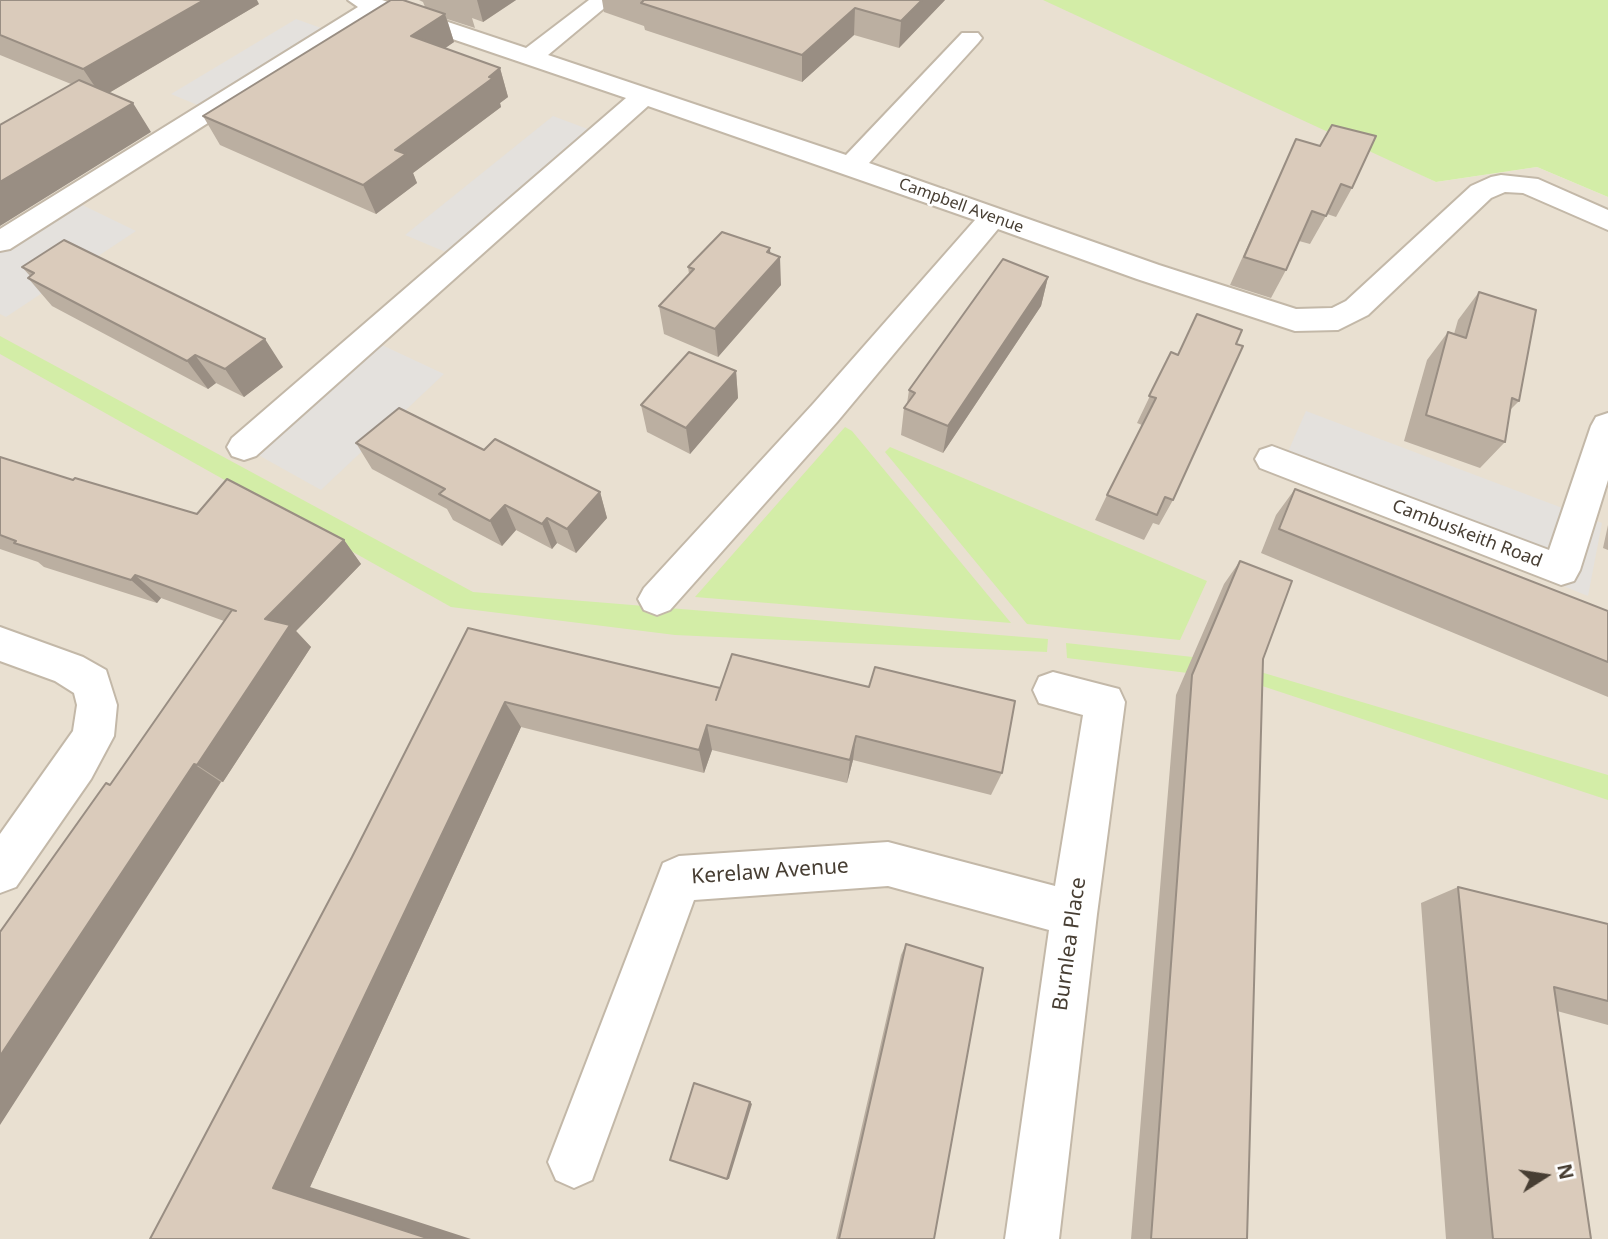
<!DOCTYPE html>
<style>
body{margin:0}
#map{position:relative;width:1608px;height:1239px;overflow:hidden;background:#f4eee4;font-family:"Noto Sans",sans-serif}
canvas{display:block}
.north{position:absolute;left:1510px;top:1141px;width:70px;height:70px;-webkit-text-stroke:5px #fff;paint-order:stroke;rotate:78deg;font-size:19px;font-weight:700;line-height:28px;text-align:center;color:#473e33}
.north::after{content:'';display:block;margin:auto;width:24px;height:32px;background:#473e33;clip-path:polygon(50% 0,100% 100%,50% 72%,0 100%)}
</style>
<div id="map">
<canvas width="1608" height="1239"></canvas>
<div class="north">N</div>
</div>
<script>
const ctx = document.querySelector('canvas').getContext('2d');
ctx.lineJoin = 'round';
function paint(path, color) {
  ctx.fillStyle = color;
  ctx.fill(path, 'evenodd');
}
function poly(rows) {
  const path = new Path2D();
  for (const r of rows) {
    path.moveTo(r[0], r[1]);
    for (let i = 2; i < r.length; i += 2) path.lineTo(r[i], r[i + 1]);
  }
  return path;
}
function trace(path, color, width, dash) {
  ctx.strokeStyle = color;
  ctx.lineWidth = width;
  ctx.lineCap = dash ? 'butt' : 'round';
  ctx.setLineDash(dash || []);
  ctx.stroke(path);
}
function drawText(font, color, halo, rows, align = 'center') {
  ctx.font = font + ' "Noto Sans",sans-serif';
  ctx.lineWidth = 5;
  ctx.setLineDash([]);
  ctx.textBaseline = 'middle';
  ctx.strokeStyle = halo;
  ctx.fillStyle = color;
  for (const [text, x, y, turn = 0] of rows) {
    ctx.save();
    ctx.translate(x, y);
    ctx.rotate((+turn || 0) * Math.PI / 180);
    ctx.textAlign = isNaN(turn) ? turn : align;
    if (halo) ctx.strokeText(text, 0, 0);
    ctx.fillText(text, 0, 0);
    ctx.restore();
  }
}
const residential = poly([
 [0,0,1066,0,1436,182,1537,167,1608,197,1608,1239,0,1239]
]);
const green = poly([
 [1043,0,1608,0,1608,197,1537,167,1436,182],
 [0,336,473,592,1048,639,1047,652,675,635,451,607,0,354],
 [845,427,852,431,1011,623,695,597],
 [890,447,1207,581,1180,640,1027,624,885,452],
 [1066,643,1220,660,1608,775,1608,800,1244,680,1067,658]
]);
const parking = poly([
 [296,19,335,33,212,111,171,94],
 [553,116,601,134,460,258,405,235],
 [70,199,136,231,6,317,0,314,0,242],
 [369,339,444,374,321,490,244,447],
 [1306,411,1602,523,1588,596,1279,472]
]);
const minor = poly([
 [348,0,382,0,526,48,589,0,614,0,548,55,846,155,962,33,978,33,982,38,978,43,869,163,1159,265,1296,309,1332,308,1346,301,1471,186,1491,177,1501,175,1538,179,1608,210,1608,230,1523,193,1505,192,1491,198,1368,315,1338,330,1295,331,1137,279,998,229,837,422,670,610,657,615,644,610,638,599,644,588,813,404,975,220,648,106,256,456,244,460,232,456,227,447,232,438,626,98,379,14,10,249,0,251,0,229,358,7,348,0],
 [1608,413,1608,480,1580,570,1574,581,1561,585,1260,468,1255,459,1260,450,1272,446,1549,550,1591,426,1596,417,1608,413],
 [0,627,83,657,106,670,117,705,114,736,91,779,16,887,0,893,0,834,73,731,77,705,74,693,55,681,0,661,0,627],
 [1053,672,1119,689,1125,702,1097,914,1059,1239,1005,1239,1049,930,888,886,694,900,592,1180,574,1188,556,1180,548,1162,663,863,679,856,888,842,1055,886,1083,715,1039,703,1033,690,1039,677,1053,672]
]);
const wall = poly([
 [0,0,259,4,109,93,151,132,71,84,0,55],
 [419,0,516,0,483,22,472,18,475,28,447,19,454,42,445,48,500,68,508,97,500,103,501,107,413,173,417,183,376,214,220,145,203,116,425,7,423,2],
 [602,0,945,0,899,48,854,35,802,82,645,30,644,26,604,12],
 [1296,139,1352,188,1336,217,1327,214,1310,244,1299,241,1286,270,1271,298,1230,285],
 [770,248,770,253,781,285,718,357,664,334,659,306,689,274,688,267],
 [22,267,283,367,244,397,216,383,208,389,52,306,28,278,30,276],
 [1048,277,1041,306,943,453,901,435,904,408,907,404,909,390],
 [1479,292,1519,401,1510,410,1505,442,1480,468,1404,441,1427,360,1448,332,1454,334,1458,320],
 [1171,352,1173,500,1159,525,1153,523,1144,540,1095,520,1107,495,1142,425,1137,423],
 [736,371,738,398,690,454,647,432,641,405],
 [356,443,484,450,600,492,607,518,576,553,557,543,552,549,516,530,502,546,453,520,447,509,372,469],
 [0,457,73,480,197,514,344,540,361,564,296,631,311,647,223,782,110,785,224,621,161,598,157,603,44,567,38,562,0,549],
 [1295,489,1608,611,1608,697,1261,553,1276,515],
 [1608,525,1608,550,1603,548],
 [1240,561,1263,659,1247,1239,1131,1239,1176,695,1224,584],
 [468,628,1002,773,991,795,853,760,847,783,712,750,704,773,521,727,310,1187,150,1239,352,857],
 [1458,887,1608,924,1608,1025,1557,1011,1591,1239,1446,1239,1421,903],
 [906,944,934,1239,836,1239,901,955]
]);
const shadedWall = poly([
 [204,0,257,0,259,4,102,97,83,69],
 [477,0,516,0,483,22],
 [922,0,945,0,899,48,901,21],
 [855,8,854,35,802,82,802,55],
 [445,14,454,42,421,65,411,36],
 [500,68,508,97,500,103,501,107,413,173,417,183,376,214,363,185,395,150],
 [133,103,151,132,0,226,0,182],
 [770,248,771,267,780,257,781,285,718,357,715,329],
 [1048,277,1041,306,943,453,948,426],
 [265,339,283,367,244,397,225,369],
 [195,355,216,383,208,389,187,361],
 [736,371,738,398,690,454,686,428],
 [600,492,607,518,576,553,567,529],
 [505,505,516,530,502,546,490,521],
 [547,518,557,543,552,549,542,524],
 [344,540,361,564,296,631,311,647,223,782,197,765,265,619],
 [135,575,161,598,157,603,131,580],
 [505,702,521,727,310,1187,471,1239,430,1239,273,1188],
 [707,725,712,750,704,773,699,750],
 [856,736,853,760,847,783,850,760],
 [194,764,221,782,0,1125,0,1056],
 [750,1102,752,1104,729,1179,727,1179]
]);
const building = poly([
 [0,0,204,0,83,69,0,35,0,0],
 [391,0,403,0,445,14,411,36,500,68,489,77,493,78,395,150,406,154,363,185,203,116,391,0],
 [643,0,922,0,901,21,855,8,802,55,641,3,644,0,643,0],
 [79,80,133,103,0,182,0,125,79,80],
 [1332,125,1376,136,1352,188,1341,184,1326,216,1312,211,1286,270,1244,257,1296,139,1320,146,1332,125],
 [722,232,770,248,767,252,780,257,715,329,659,306,694,269,688,267,722,232],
 [64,240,265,339,225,369,195,355,187,361,28,278,34,273,22,267,64,240],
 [1003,259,1048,277,948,426,904,408,915,393,909,390,1003,259],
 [1479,292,1536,310,1519,401,1512,398,1505,442,1426,415,1448,332,1466,338,1479,292],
 [1197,314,1242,330,1236,344,1243,346,1173,500,1165,497,1157,515,1107,495,1156,398,1149,396,1171,352,1178,355,1197,314],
 [689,352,736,371,686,428,641,405,689,352],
 [399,408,484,450,495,439,600,492,567,529,547,518,542,524,505,505,490,521,439,494,445,489,356,443,399,408],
 [0,457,73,480,75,478,197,514,227,479,344,540,265,619,290,625,197,765,194,764,0,1056,0,932,106,783,110,785,232,610,236,611,135,575,131,580,14,543,16,541,0,535,0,457],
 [1295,489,1608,611,1608,662,1279,529,1295,489],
 [1240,561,1292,581,1263,659,1247,1239,1151,1239,1192,675,1240,561],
 [468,628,720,688,716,700,732,654,869,687,875,667,1015,701,1002,773,856,736,850,760,707,725,699,750,505,702,273,1188,430,1239,150,1239,352,857,468,628],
 [1458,887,1608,924,1608,1001,1554,987,1591,1239,1493,1239,1458,887],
 [906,944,983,968,934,1239,839,1239,906,944],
 [694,1083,750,1102,727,1179,670,1160,694,1083]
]);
const farStreetnames = [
 ["Campbell Avenue",961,206,20]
];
const streetNames = [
 ["Cambuskeith Road",1467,534,21]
];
const nearStreetnames = [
 ["Kerelaw Avenue",770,872,-4],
 ["Burnlea Place",1070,944,-82]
];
paint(residential, '#e9e0d1');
paint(green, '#d3eda7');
paint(parking, '#e4e1dd');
trace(minor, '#c3b8a8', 4);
paint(minor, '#fff');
paint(wall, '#bbafa1');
paint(shadedWall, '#998e83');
paint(building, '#dacbbb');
trace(building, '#998e83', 2);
drawText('16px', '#473e33', '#fff', farStreetnames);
drawText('18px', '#473e33', '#fff', streetNames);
drawText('21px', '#473e33', '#fff', nearStreetnames);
</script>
